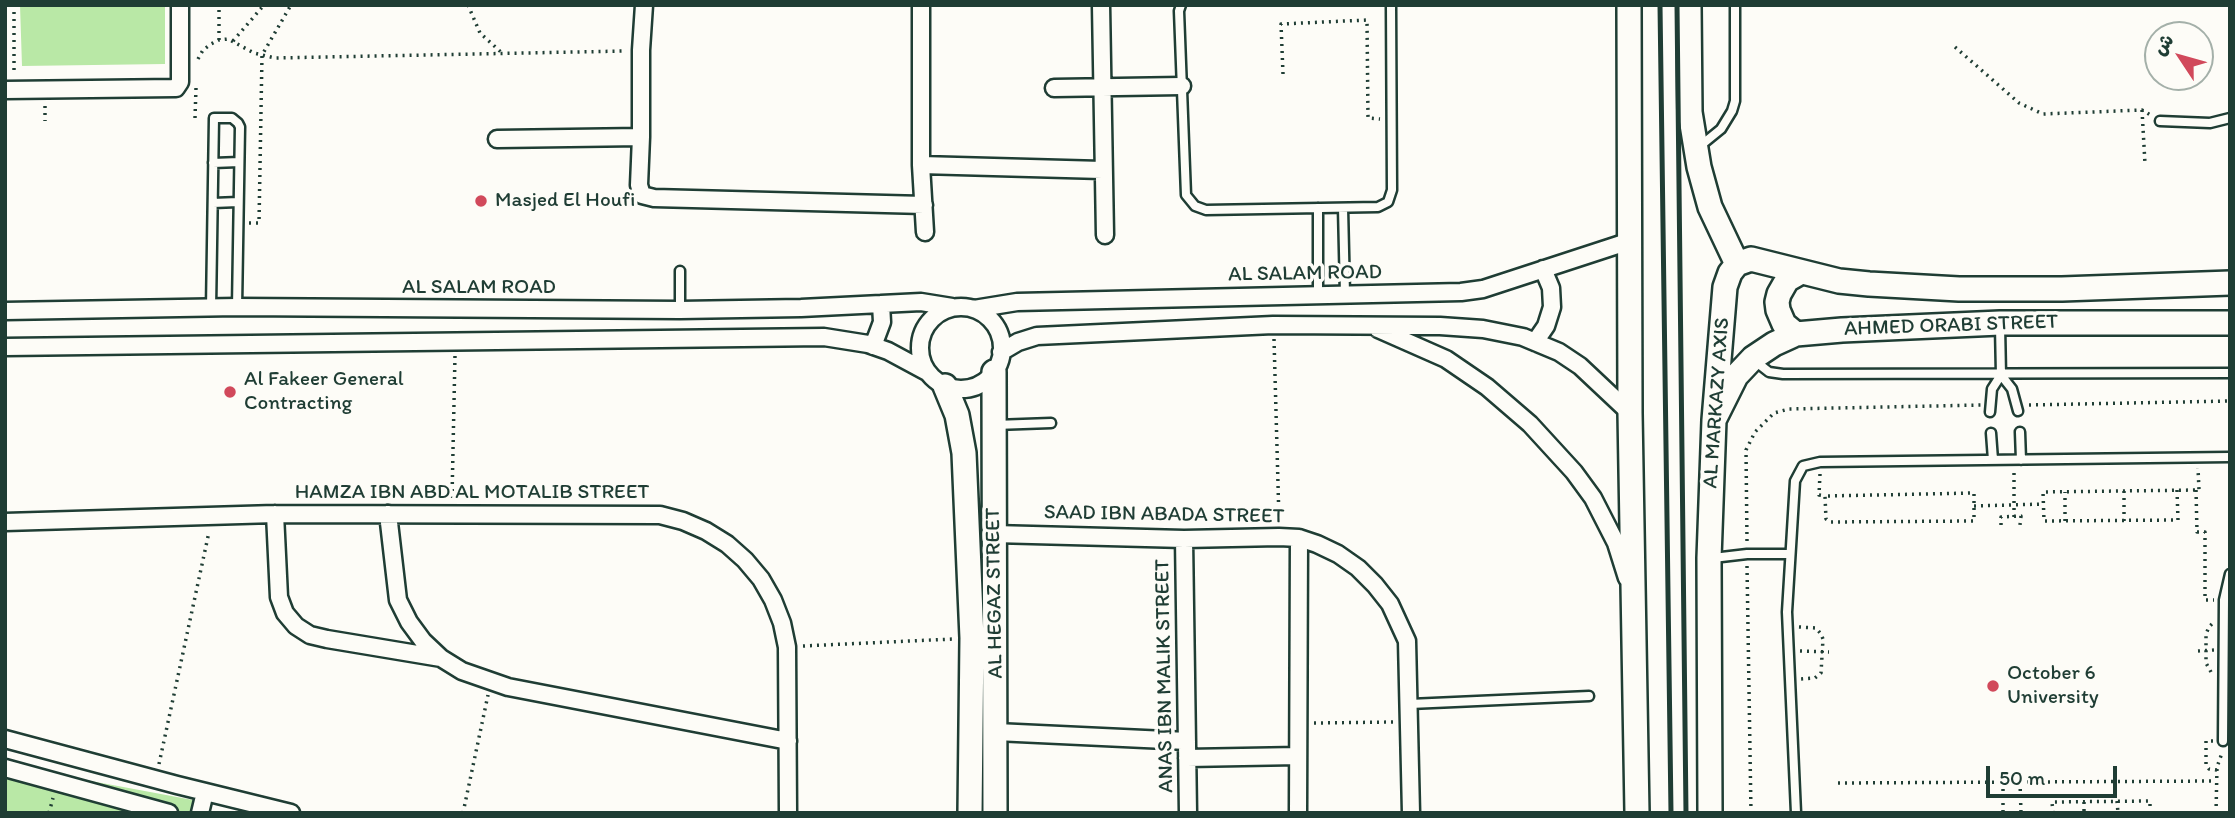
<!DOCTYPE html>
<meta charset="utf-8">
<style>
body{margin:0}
#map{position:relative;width:2235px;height:818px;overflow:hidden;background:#fdfcf7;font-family:Itim,"Playpen Sans Arabic",sans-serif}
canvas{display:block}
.frame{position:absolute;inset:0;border:7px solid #1f3d34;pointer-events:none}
.north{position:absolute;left:2144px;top:21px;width:70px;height:70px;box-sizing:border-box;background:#fdfcf7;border:2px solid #a4b0a9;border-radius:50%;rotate:306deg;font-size:19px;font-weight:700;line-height:28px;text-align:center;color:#1f3d34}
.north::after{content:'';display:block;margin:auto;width:24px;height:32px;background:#d1495b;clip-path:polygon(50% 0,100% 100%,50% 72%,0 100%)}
.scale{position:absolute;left:1986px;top:766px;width:131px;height:32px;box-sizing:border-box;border:4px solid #1f3d34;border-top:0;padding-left:9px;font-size:21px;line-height:24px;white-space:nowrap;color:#1f3d34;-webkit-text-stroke:5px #fdfcf7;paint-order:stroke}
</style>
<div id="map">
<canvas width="2235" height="818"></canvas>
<div class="frame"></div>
<div class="north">ش</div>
<div class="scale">50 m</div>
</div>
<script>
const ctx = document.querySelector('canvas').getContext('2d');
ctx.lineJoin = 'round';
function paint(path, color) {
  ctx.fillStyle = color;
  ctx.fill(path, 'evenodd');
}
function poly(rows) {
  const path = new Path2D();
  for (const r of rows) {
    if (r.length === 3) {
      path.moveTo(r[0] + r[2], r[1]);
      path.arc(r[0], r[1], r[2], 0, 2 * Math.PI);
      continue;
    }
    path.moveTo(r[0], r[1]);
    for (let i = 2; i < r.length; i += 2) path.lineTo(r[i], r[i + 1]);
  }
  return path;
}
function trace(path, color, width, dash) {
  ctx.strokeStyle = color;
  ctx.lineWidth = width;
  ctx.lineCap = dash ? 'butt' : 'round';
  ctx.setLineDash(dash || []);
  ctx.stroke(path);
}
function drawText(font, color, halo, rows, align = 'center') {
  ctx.font = font + ' Itim,sans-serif';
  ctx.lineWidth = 7;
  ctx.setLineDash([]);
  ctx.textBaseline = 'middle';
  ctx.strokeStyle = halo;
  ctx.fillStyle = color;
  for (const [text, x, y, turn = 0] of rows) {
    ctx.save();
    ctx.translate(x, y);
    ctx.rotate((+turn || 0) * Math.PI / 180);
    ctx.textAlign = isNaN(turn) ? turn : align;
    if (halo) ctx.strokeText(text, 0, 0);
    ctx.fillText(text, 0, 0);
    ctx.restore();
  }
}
const green = poly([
 [20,5,165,5,165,64,22,66],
 [5,765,193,800,190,813,5,813]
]);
const path = poly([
 [14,5,14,74],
 [468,5,480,33,502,53],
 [219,40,219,5],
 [233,41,264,5],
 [1955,47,2019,103,2043,114,2142,110,2152,116],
 [198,59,203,50,211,44,219,40,228,39,254,53,275,58,625,51],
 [1283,74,1281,24,1367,20,1368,118,1380,119],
 [45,106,45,121],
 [2142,110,2145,164],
 [195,118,196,88],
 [249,223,259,223,262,55,291,5],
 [1274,339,1279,520],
 [2029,405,2230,401],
 [1820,474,1819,495,1825,496,1826,519,1831,522,1974,521,1974,493,1825,496],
 [2177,490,2178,520,2044,521,2043,492,2196,490,2199,490,2198,468],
 [2196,490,2197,532,2205,532,2205,600,2214,600],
 [2124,491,2124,521],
 [452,498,455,355],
 [1974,506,2044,504],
 [2014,517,2014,470],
 [2065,521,2065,492],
 [2001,525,2001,517,2021,516,2020,525],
 [1747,541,1746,450,1755,432,1774,413,1789,409,1981,405],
 [1747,566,1751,813],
 [1799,627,1816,628,1821,634,1823,639,1821,673,1815,678,1800,679],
 [803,646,953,639],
 [1800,651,1829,652],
 [2198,651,2214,650],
 [2211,672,2206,663,2206,634,2209,627,2212,624],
 [1314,723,1394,722],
 [2213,741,2206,741,2206,765,2209,769,2217,770],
 [159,764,209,532],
 [2003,782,2003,813],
 [2020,782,2021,813],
 [1838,783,2216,781],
 [2117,801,2118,813],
 [2084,802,2084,813],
 [49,813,53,798],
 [463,813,488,695],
 [2053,813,2052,802,2150,801,2150,813],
 [2216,813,2217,767,2222,753]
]);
const lane = poly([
 [1181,5,1179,11,1186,195,1195,206,1206,210,1378,207,1388,202,1392,190,1391,5],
 [2160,121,2210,123,2230,118],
 [1698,145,1705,142,1721,129,1732,111,1735,101,1735,5],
 [213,163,239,162],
 [213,203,238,202],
 [1343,208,1345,294],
 [1318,295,1318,208],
 [211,308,214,118,232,118,238,123,240,127,237,307],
 [680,310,680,271],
 [1755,361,1769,372,1783,374,2230,373],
 [2001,375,2012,389,2018,411],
 [1990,412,1992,389,2001,375,2000,326],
 [995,425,1051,423],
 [2020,432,2021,460],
 [1991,433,1993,460],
 [1713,558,1747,554,1790,554],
 [1410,704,1589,696],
 [2223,741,2224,600,2230,574],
 [1796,813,1787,612,1795,481,1803,466,1820,462,2230,457]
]);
const street = poly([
 [644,5,641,50,641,137,639,185,642,195,654,198,924,205],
 [921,5,921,165,925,232],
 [1101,5,1105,235],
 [1054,88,1182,86],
 [5,90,176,88,180,82,180,5],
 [497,139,641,137],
 [921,165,1102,170],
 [961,348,41],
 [974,309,1017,302,1461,292,1483,289,1630,241],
 [5,311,237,307,680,310,801,308,921,302,952,307],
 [1378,329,1446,359,1487,387,1530,424,1574,472,1593,498,1616,543,1627,578],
 [1535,342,1546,326,1552,307,1551,288,1543,269],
 [873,346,882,322,881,304],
 [5,347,824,337,868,344,888,351,927,372],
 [1001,352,1018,342,1037,336,1273,325,1440,326,1483,329,1523,337,1559,352,1580,366,1630,413],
 [275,514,279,597,285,613,296,626,310,635,327,639,441,658],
 [388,514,398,600,409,622,423,641,441,658,462,671,508,687,788,741],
 [5,522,275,514,660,515,683,521,706,531,727,544,745,560,761,579,773,600,782,623,787,647,788,813],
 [994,534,1184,539,1279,537,1299,538,1317,544,1338,554,1358,568,1375,585,1390,604,1407,641,1411,813],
 [1184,539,1188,813],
 [996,732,1187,741],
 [5,739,177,785,291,813],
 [1187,758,1298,756],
 [5,768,169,813],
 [200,813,205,792],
 [1298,813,1299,538]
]);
const secondary = poly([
 [1629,5,1630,413,1637,813],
 [1689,5,1690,112,1699,167,1710,207,1737,264],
 [1737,264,1751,259,1839,281,1869,284,1959,289,2062,289,2230,283],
 [1796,334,1784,324,1778,310,1777,302,1779,294,1787,280,1801,272],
 [994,372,995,813],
 [945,386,957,415,964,453,972,638,970,813],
 [1714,420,1736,376,1753,358,1774,344,1796,334,1842,330,2000,323,2230,323],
 [1710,813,1709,558,1714,420,1725,287,1730,273,1737,264]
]);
const rail = poly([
 [1660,5,1671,813],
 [1677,5,1686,813]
]);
const markers = [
 [481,201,7,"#d1495b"],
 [230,392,7,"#d1495b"],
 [1993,686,7,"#d1495b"]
];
const poiNames = [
 ["Masjed El Houfi",495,201],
 ["Al Fakeer General",244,380],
 ["Contracting",244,404],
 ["October 6",2007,674],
 ["University",2007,698]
];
const streetNames = [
 ["AL SALAM ROAD",1305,274,-1],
 ["AL SALAM ROAD",479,288],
 ["AHMED ORABI STREET",1951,326,-2],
 ["AL MARKAZY AXIS",1717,403,-86],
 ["HAMZA IBN ABD AL MOTALIB STREET",472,493],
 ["SAAD IBN ABADA STREET",1164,515,1],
 ["AL HEGAZ STREET",995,593,-91],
 ["ANAS IBN MALIK STREET",1165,676,-91]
];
paint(green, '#b9e8a6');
trace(lane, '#1f3d34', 13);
trace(street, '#1f3d34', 21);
trace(secondary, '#1f3d34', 28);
trace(path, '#1f3d34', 3.5, [2, 5]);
trace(lane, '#fdfcf7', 8);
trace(street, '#fdfcf7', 16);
trace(secondary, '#fdfcf7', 23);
trace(rail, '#1f3d34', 5);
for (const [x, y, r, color] of markers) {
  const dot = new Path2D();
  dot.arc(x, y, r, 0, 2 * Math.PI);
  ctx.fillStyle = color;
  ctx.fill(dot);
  trace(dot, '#fdfcf7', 2.5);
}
drawText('21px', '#1f3d34', '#fdfcf7', poiNames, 'left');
drawText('21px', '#1f3d34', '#fdfcf7', streetNames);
</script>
